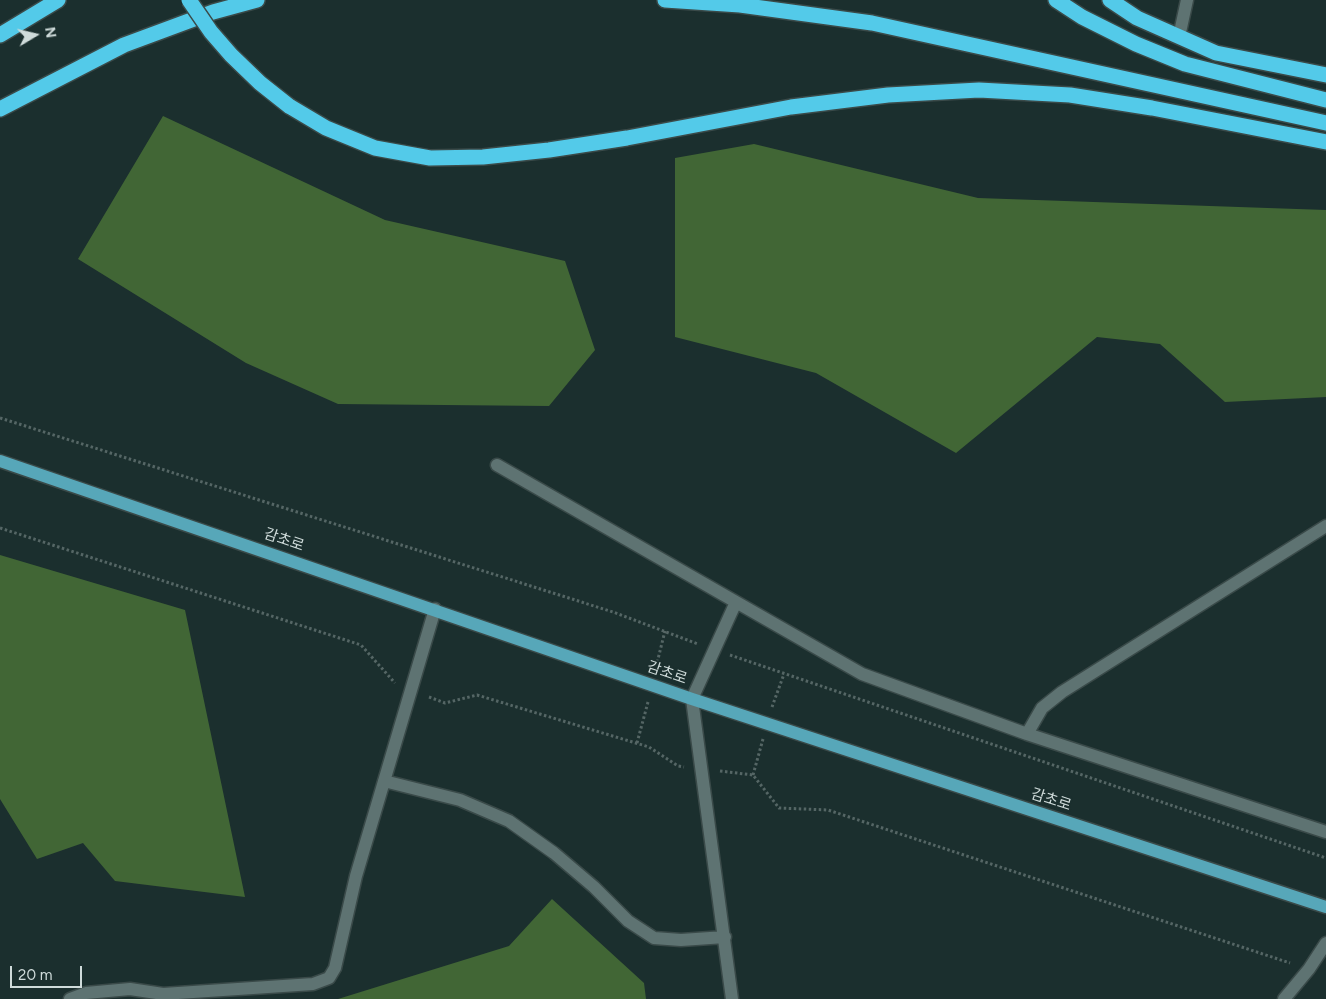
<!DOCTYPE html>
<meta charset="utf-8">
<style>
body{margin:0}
#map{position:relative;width:1326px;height:999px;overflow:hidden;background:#1b2f2e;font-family:Figtree,sans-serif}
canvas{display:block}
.north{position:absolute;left:10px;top:10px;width:50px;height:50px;-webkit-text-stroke:4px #1b2f2e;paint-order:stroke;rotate:81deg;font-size:14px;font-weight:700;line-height:20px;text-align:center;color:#cfdbda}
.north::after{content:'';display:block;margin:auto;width:18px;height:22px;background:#cfdbda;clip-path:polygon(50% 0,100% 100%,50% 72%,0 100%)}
.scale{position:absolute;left:10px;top:966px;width:72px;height:22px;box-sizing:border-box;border:2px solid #cfdbda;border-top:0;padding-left:6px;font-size:15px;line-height:18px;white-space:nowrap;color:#cfdbda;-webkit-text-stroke:4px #1b2f2e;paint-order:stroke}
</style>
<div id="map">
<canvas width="1326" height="999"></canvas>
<div class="north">N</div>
<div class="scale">20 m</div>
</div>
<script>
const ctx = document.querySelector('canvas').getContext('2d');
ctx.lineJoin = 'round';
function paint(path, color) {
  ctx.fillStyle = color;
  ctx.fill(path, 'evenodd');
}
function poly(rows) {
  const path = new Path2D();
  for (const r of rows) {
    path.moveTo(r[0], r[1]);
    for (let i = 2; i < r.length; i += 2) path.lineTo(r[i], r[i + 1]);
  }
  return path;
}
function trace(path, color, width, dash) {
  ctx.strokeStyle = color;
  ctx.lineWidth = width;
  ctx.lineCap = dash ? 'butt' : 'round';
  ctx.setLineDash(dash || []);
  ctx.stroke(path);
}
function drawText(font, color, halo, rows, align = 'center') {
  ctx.font = font + ' Figtree,"Noto Sans KR",sans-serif';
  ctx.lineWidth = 4;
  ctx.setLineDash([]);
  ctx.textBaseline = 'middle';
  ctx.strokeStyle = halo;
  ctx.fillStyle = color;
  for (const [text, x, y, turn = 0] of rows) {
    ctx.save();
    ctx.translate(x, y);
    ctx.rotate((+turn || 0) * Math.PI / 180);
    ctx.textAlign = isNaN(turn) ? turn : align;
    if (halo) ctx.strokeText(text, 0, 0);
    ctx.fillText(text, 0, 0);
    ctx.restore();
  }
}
const forest = poly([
 [163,116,385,220,565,261,595,350,549,406,338,404,246,363,78,259],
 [754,144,978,198,1326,210,1326,397,1225,402,1160,344,1097,337,956,453,816,373,675,337,675,158],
 [0,555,185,610,245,897,115,881,83,843,37,859,0,799],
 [552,899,644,983,646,999,338,999,509,946]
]);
const path = poly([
 [0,418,613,612,698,644],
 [0,528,361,645,395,683],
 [730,655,1326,858],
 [656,667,665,631],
 [429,697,445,703,477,695,649,747,678,766,684,767],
 [772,707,784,674],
 [637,743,648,702],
 [720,771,753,775,779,808,828,810,1290,963],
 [753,775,763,739]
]);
const minor = poly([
 [1179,37,1187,0],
 [497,465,736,602],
 [1027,734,1042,708,1062,692,1326,526],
 [384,781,460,800,509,821,554,853,594,887,628,921,654,938,681,940,725,937],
 [70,999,86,993,130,989,163,994,313,984,329,978,335,968,356,876,435,609],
 [732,999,692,699,736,602,862,674,1027,734,1326,832],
 [1284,999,1309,969,1326,943]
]);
const major = poly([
 [0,461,692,699,1326,907]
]);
const highway = poly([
 [665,0,740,5,872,23,1326,123],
 [1056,0,1082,17,1136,44,1185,64,1326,100],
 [1110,0,1137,18,1216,53,1326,75],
 [0,35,58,0],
 [289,106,326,128,375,148,430,158,483,157,549,150,627,138,791,107,888,95,979,90,1070,95,1152,108,1326,142],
 [0,109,124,45,213,12,257,0]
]);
const highwayBridge = poly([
 [189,0,211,32,231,55,260,83,289,106]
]);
const streetNames = [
 ["감초로",284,540,19],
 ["감초로",667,673,19],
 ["감초로",1051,800,18]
];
paint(forest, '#416635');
trace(minor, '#3a4a49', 15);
trace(major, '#3a4a49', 15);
trace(highway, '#3a4a49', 18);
trace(path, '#556665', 3, [2.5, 2.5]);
trace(minor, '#5e7372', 12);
trace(major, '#57a7b9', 12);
trace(highway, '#53cae9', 15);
trace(highwayBridge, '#3a4a49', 18, []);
trace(highwayBridge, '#53cae9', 15);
drawText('15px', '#cfdbda', '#1b2f2e', streetNames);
</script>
